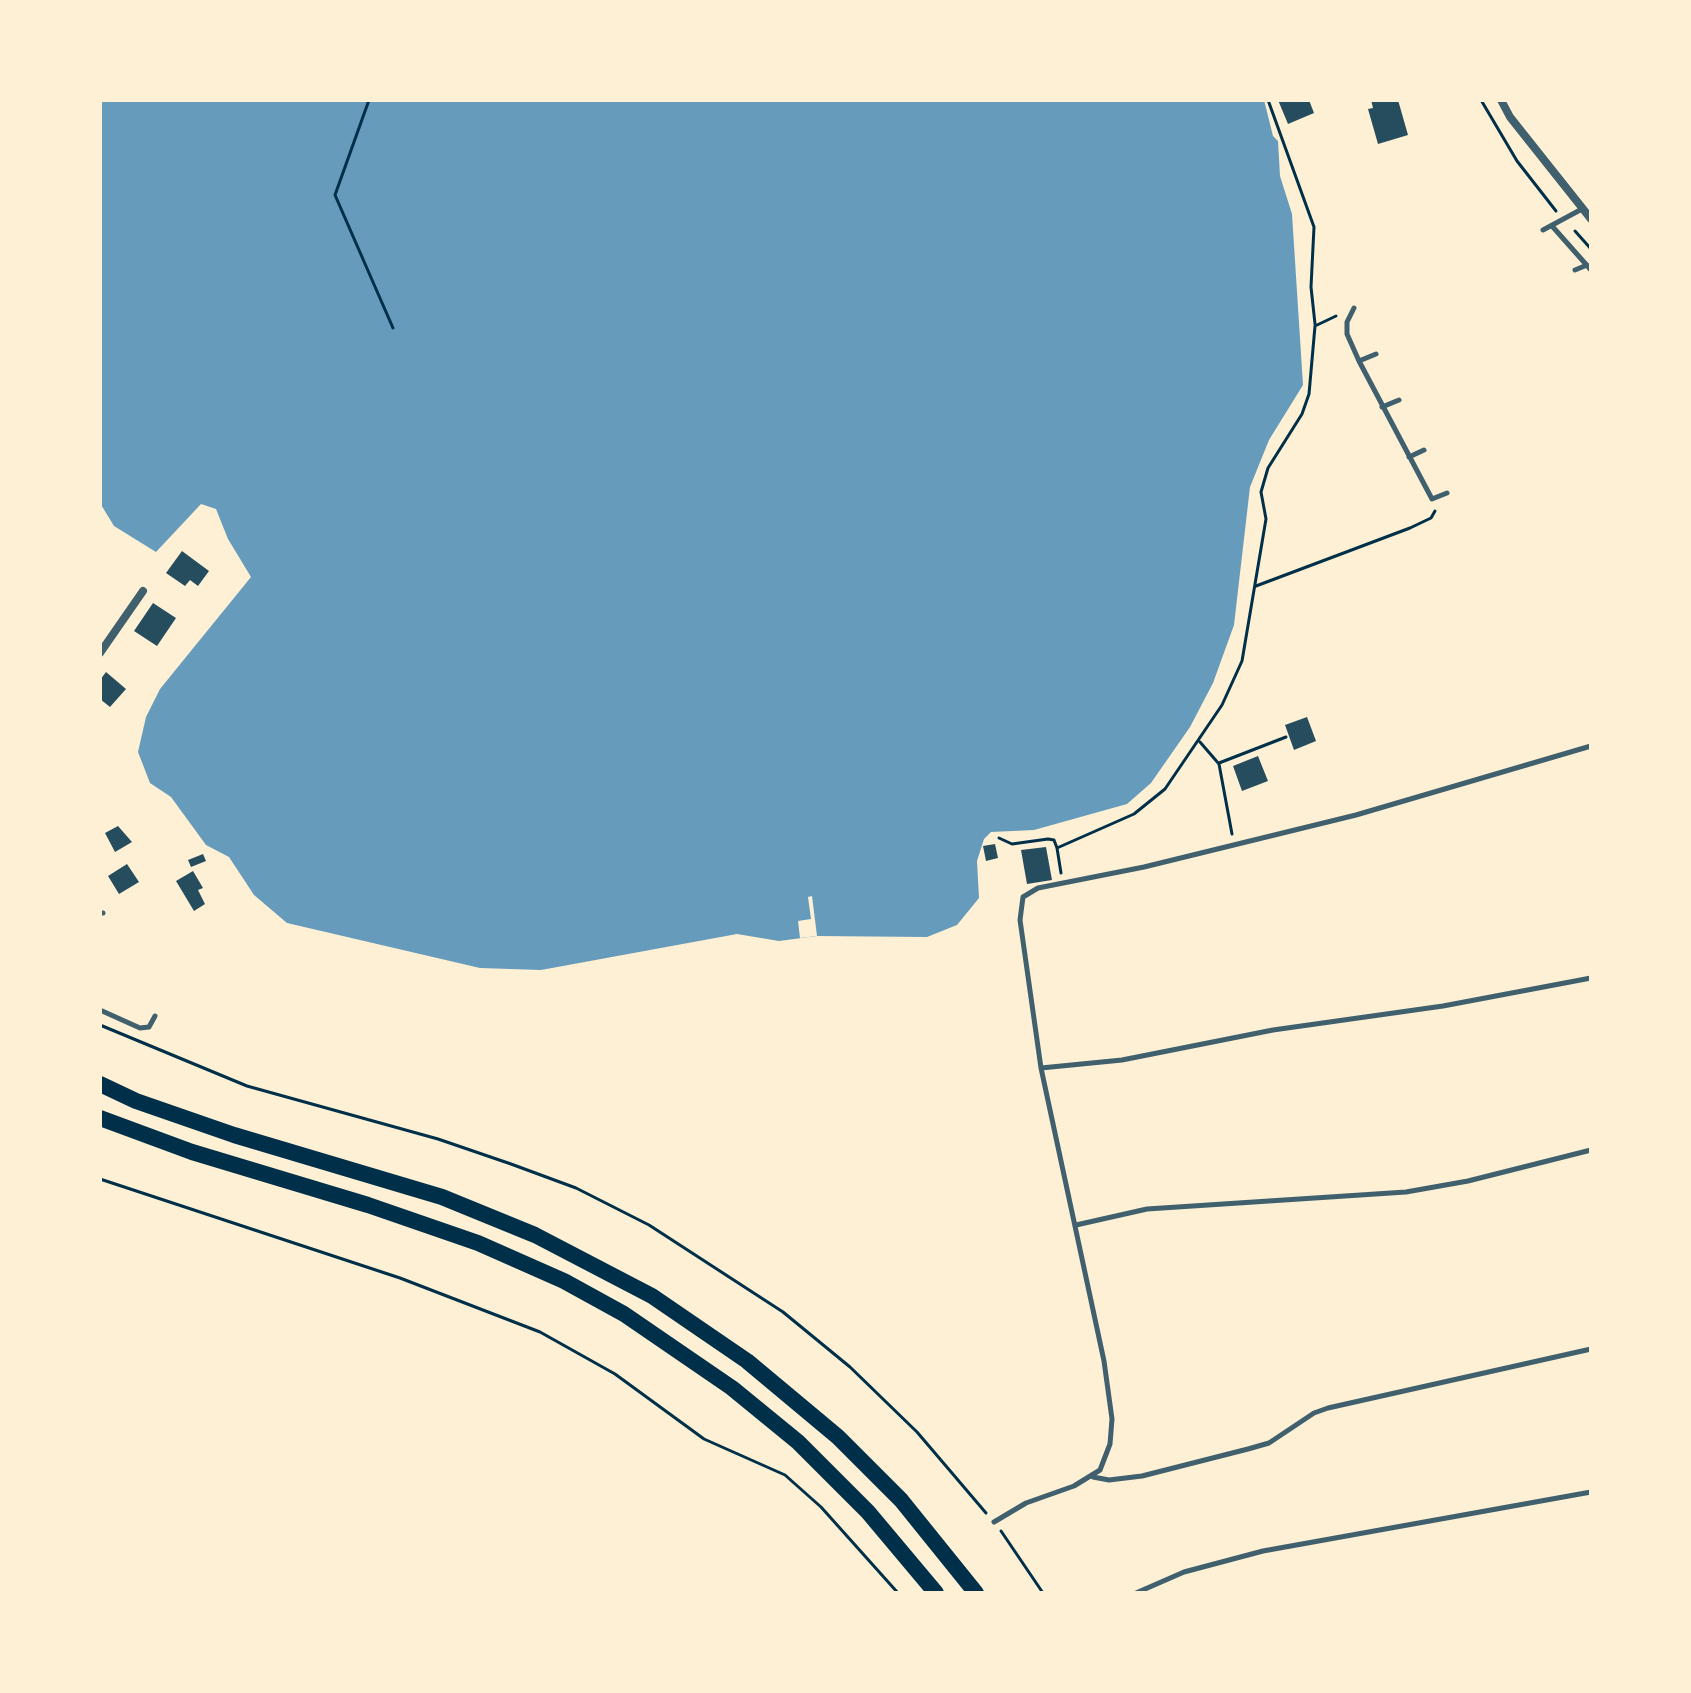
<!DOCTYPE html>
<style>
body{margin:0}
#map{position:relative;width:1691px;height:1693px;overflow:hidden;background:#fdf0d5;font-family:Quicksand,sans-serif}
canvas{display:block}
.frame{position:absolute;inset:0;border:102px solid #fdf0d5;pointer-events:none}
</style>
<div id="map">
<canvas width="1691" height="1693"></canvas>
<div class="frame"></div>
</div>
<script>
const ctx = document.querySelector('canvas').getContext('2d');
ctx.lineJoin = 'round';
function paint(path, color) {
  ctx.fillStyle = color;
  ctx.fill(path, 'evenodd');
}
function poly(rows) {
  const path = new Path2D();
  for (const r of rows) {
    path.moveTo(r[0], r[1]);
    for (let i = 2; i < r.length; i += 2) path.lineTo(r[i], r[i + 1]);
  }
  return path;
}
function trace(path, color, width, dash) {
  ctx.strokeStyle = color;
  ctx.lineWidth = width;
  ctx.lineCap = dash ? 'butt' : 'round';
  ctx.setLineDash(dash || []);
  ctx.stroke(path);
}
const water = poly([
 [100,100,1264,100,1273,136,1278,141,1280,176,1292,214,1303,385,1269,440,1250,487,1234,625,1213,683,1190,727,1151,783,1127,804,1034,830,991,832,984,839,977,861,979,898,957,925,927,937,817,936,779,941,737,934,541,970,480,968,287,923,254,895,229,857,206,845,171,797,150,783,138,752,146,717,160,689,251,577,228,539,216,509,201,504,156,552,114,526,100,503]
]);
const pier = poly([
 [812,896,817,936,800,938,798,921,811,919,808,897]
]);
const building = poly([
 [1278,100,1309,100,1314,113,1288,124],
 [1371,100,1398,100,1408,135,1378,144,1368,109,1373,108],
 [182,551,209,571,198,586,190,580,185,586,166,573],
 [153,603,176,618,157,646,134,631],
 [106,672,126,689,110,707,100,699,100,680],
 [1307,717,1316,741,1294,750,1285,725],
 [1258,756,1268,781,1242,791,1233,766],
 [118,826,132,842,115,852,105,833],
 [995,844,998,858,986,861,983,846],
 [1046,847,1052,880,1027,884,1021,850],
 [203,854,206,861,191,867,188,860],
 [127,864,139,882,119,894,108,876],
 [193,871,203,888,198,890,205,904,194,911,176,881]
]);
const path = poly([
 [369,100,335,195,393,328],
 [1268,100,1314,227,1311,287,1315,324],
 [1481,100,1517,161,1556,211],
 [1575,231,1591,249],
 [1256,586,1410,528,1431,518,1435,511],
 [1200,742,1219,764,1232,834],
 [1219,763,1286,737],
 [999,838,1012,844,1048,839,1054,840,1057,848],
 [1061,873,1057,848,1134,814,1165,789,1222,705,1242,661,1266,519,1261,492,1268,468,1302,414,1309,394,1315,326,1336,316],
 [100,1025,247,1086,438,1139,511,1164,576,1188,649,1225,783,1312,850,1367,917,1432,986,1513],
 [100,1179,400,1278,540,1332,615,1374,704,1439,785,1475,821,1507,898,1593],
 [1001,1531,1043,1593]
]);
const service = poly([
 [1552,226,1591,270],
 [1543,230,1582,209],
 [1575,270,1587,265],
 [1354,308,1347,322,1347,334,1359,361,1432,499,1447,493],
 [1359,361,1376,354],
 [1382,407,1399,400],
 [1409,457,1424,450],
 [100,913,103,913],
 [100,1010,140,1028,149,1027,155,1016],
 [1041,1068,1122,1060,1273,1030,1443,1006,1591,978],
 [1076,1225,1147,1209,1406,1192,1468,1181,1591,1150],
 [1093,1477,1109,1480,1142,1476,1248,1449,1269,1443,1314,1413,1328,1408,1591,1349],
 [994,1522,1026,1503,1074,1486,1100,1470,1110,1444,1112,1419,1104,1361,1041,1068,1020,920,1023,897,1038,888,1144,867,1356,815,1591,746],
 [1136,1593,1184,1572,1263,1551,1591,1492]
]);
const minor = poly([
 [1501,100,1510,117,1591,219],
 [100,653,143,591]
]);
const primary = poly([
 [100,1084,136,1101,234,1135,442,1197,535,1235,652,1296,747,1361,838,1437,901,1500,976,1593],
 [100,1118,192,1152,368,1205,478,1243,564,1281,624,1314,732,1388,798,1442,868,1512,936,1593]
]);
paint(water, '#669bbc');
paint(pier, '#fdf0d5');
paint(building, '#264d5e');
trace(path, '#003049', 3);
trace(service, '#3f606c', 5);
trace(minor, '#3f606c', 8);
trace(primary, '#003049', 16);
</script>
